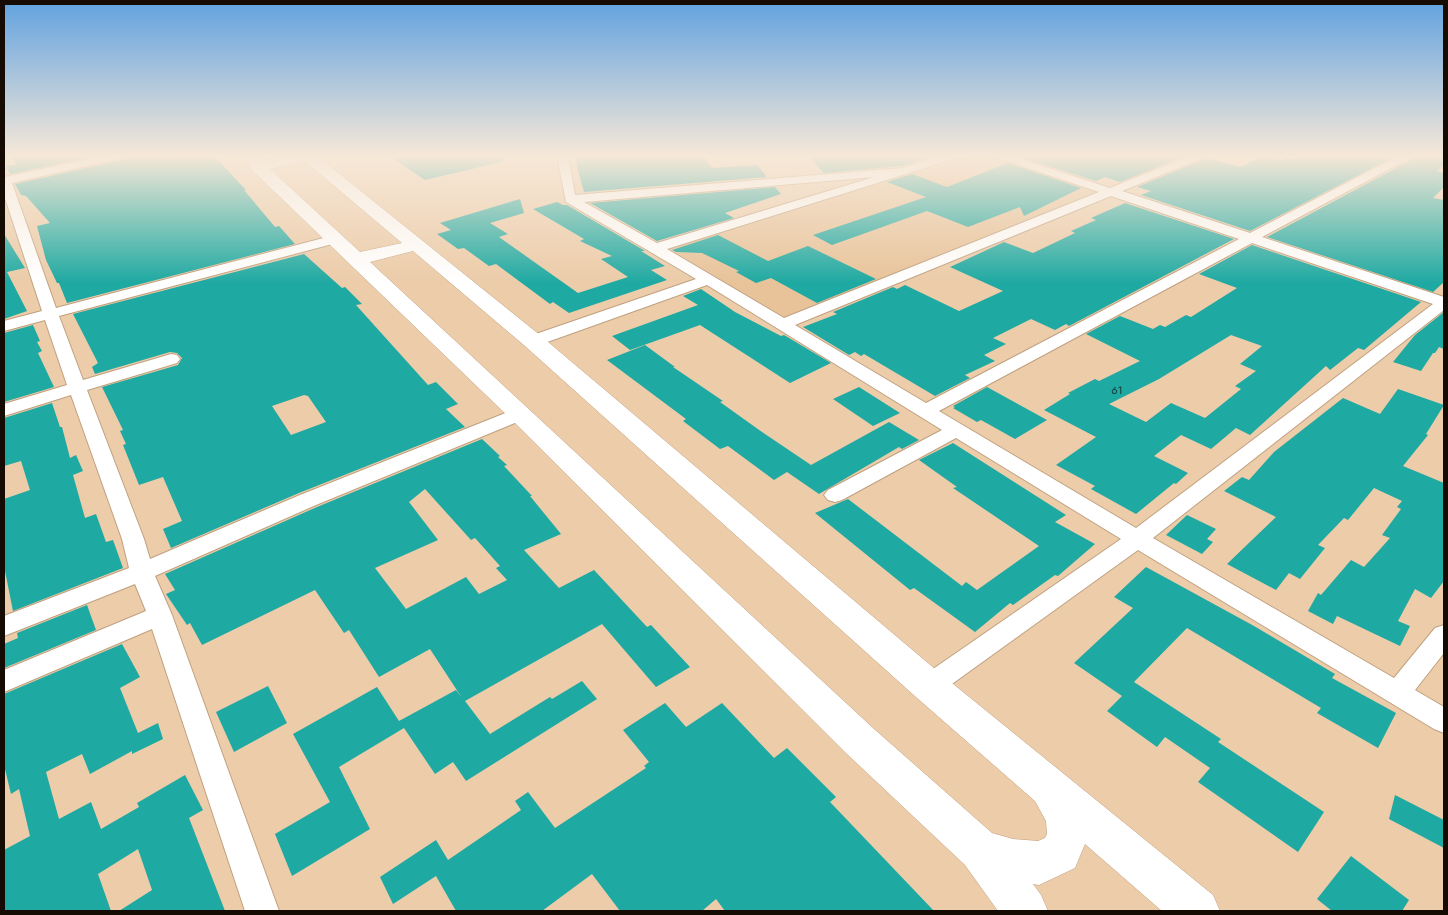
<!DOCTYPE html>
<style>
body{margin:0}
#map{position:relative;width:1448px;height:915px;overflow:hidden;background:#eccca9;font-family:Jost,sans-serif}
canvas{display:block}
.frame{position:absolute;inset:0;border:5px solid #160b02;pointer-events:none}
</style>
<div id="map">
<canvas width="1448" height="915"></canvas>
<div class="frame"></div>
</div>
<script>
const ctx = document.querySelector('canvas').getContext('2d');
ctx.lineJoin = 'round';
function paint(path, color) {
  ctx.fillStyle = color;
  ctx.fill(path, 'evenodd');
}
function poly(rows) {
  const path = new Path2D();
  for (const r of rows) {
    path.moveTo(r[0], r[1]);
    for (let i = 2; i < r.length; i += 2) path.lineTo(r[i], r[i + 1]);
  }
  return path;
}
function trace(path, color, width, dash) {
  ctx.strokeStyle = color;
  ctx.lineWidth = width;
  ctx.lineCap = dash ? 'butt' : 'round';
  ctx.setLineDash(dash || []);
  ctx.stroke(path);
}
function drawText(font, color, halo, rows, align = 'center') {
  ctx.font = font + ' Jost,sans-serif';
  ctx.lineWidth = 4;
  ctx.setLineDash([]);
  ctx.textBaseline = 'middle';
  ctx.strokeStyle = halo;
  ctx.fillStyle = color;
  for (const [text, x, y, turn = 0] of rows) {
    ctx.save();
    ctx.translate(x, y);
    ctx.rotate((+turn || 0) * Math.PI / 180);
    ctx.textAlign = isNaN(turn) ? turn : align;
    if (halo) ctx.strokeText(text, 0, 0);
    ctx.fillText(text, 0, 0);
    ctx.restore();
  }
}
const built = poly([
 [972,155,987,155,1097,192,982,238,984,240,783,320,671,254,677,252,671,248]
]);
const building = poly([
 [8,155,101,155,10,174,6,166,17,164],
 [130,155,159,155,160,159,179,155,213,155,246,190,244,190,275,227,279,226,295,244,67,303,59,283,57,283,46,260,37,226,50,223,26,196,21,195,15,184,122,160],
 [388,155,505,155,505,161,425,180],
 [576,155,703,155,712,168,757,165,767,177,584,192,577,167],
 [807,155,935,155,935,156,902,166,824,173],
 [1031,155,1188,155,1120,182,1105,177,1096,181,1023,158],
 [1264,155,1281,160,1284,157,1295,159,1301,155,1321,158,1322,155,1397,155,1250,231,1141,195,1151,191,1137,187,1207,158,1241,167],
 [1415,155,1444,155,1444,165,1437,171,1444,173,1444,187,1433,198,1444,200,1444,282,1433,292,1267,237,1413,159],
 [1008,163,1081,188,1024,216,1020,207,968,227,927,211,832,245,813,235,926,197,887,182,912,174,947,187],
 [775,187,781,194,725,213,734,218,657,241,590,203],
 [520,199,524,213,490,223,508,234,499,237,578,293,628,277,601,259,612,256,580,241,584,239,533,209,557,202,563,205,567,205,645,251,641,251,665,266,651,270,667,280,569,313,553,302,550,304,496,264,489,266,464,248,458,249,437,234,451,230,440,223],
 [1125,203,1234,239,1069,326,1066,324,1055,330,1031,319,993,338,1006,344,984,355,995,361,965,375,970,378,935,396,864,354,861,356,855,352,849,355,803,327,837,314,833,312,893,287,897,289,905,285,959,311,1003,291,950,267,1004,242,1033,253,1075,233,1071,231,1096,220,1091,218],
 [4,234,25,268,7,272,27,311,4,319],
 [718,235,768,261,808,246,876,279,817,303,771,278,756,283,736,272,739,271,702,253,676,252,672,250],
 [1252,245,1421,302,1364,350,1358,348,1330,370,1326,366,1250,435,1236,428,1211,449,1181,435,1154,456,1188,473,1176,484,1174,483,1136,514,1091,489,1095,486,1056,465,1096,437,1044,410,1070,394,1068,393,1095,379,1099,381,1140,361,1086,334,1120,316,1153,329,1160,325,1165,327,1186,315,1191,317,1237,288,1199,274],
 [1231,335,1262,346,1240,364,1256,371,1235,386,1241,389,1205,418,1171,403,1146,422,1109,404,1159,379],
 [304,254,342,288,345,287,362,304,356,305,428,385,436,382,458,404,446,409,465,427,299,493,171,548,163,529,182,521,163,477,139,485,123,445,126,444,120,431,123,430,102,387,178,365,182,358,177,353,170,352,95,374,92,367,98,363,73,314],
 [304,395,308,396,326,422,291,435,272,406],
 [701,289,735,312,781,336,784,335,831,363,790,383,700,325,630,350,612,336,698,305,683,296],
 [1444,312,1444,349,1439,347,1435,353,1433,353,1421,371,1393,362,1415,335],
 [33,325,40,341,37,342,42,351,38,353,54,387,4,402,4,333],
 [645,345,675,367,673,367,723,401,720,402,762,432,811,465,889,422,919,440,902,449,899,447,819,494,787,472,774,480,728,446,720,449,683,421,686,419,607,360],
 [859,387,900,413,873,426,833,399],
 [987,387,1047,420,1015,439,981,420,977,422,953,408,955,407,953,406],
 [1398,389,1444,405,1426,434,1428,435,1403,466,1444,483,1444,581,1431,598,1415,589,1398,621,1410,626,1400,646,1337,616,1333,624,1308,611,1318,593,1321,595,1351,560,1364,567,1390,538,1382,535,1401,509,1397,507,1402,501,1374,488,1348,520,1344,518,1318,545,1325,548,1300,579,1289,573,1276,590,1227,564,1276,517,1224,491,1242,477,1249,480,1274,452,1343,398,1380,414],
 [52,403,60,427,62,427,70,458,76,455,83,471,73,475,85,518,96,514,106,542,113,540,123,568,13,611,4,566,4,499,30,490,21,461,4,466,4,418],
 [482,439,500,456,498,457,507,465,504,466,532,496,530,496,561,534,524,550,559,588,594,570,647,627,651,625,690,667,656,687,602,624,465,701,490,734,550,697,552,699,582,681,597,699,466,781,453,762,435,774,404,728,339,767,370,829,292,876,275,834,330,802,293,734,377,687,399,721,456,690,462,698,430,649,379,677,349,630,344,633,315,590,202,645,190,623,187,625,166,594,175,590,165,574,317,507],
 [425,489,471,540,475,538,500,566,496,568,507,580,479,594,466,577,406,609,375,568,438,540,409,502],
 [953,443,1066,515,1055,522,1095,544,1058,576,1055,575,1013,605,1010,603,975,632,914,588,910,590,815,513,848,499,962,586,966,582,977,590,1039,546,953,488,957,487,919,460],
 [1187,515,1216,529,1207,539,1213,542,1202,554,1166,535],
 [1146,567,1254,626,1335,674,1332,678,1396,713,1378,748,1317,713,1321,708,1187,628,1134,682,1221,739,1218,742,1324,812,1298,852,1198,782,1210,768,1165,737,1157,747,1107,711,1122,696,1074,663,1133,608,1114,597],
 [87,605,96,630,4,668,4,644,18,638,17,633],
 [122,644,140,677,120,688,138,733,158,723,163,739,132,754,132,751,90,774,82,754,46,772,59,819,91,802,101,829,139,807,137,803,185,775,203,810,189,818,225,911,119,911,152,890,138,849,98,874,111,911,4,911,4,850,30,836,19,789,11,794,4,765,4,694],
 [268,686,287,723,234,752,216,712],
 [665,703,686,727,722,703,774,758,787,748,836,797,830,802,934,911,725,911,716,899,702,911,620,911,592,874,542,911,456,911,436,876,393,904,380,877,436,840,448,860,521,810,515,801,528,792,555,828,646,768,644,766,649,762,623,730],
 [1395,795,1444,820,1444,848,1389,819],
 [1351,856,1409,900,1402,911,1332,911,1317,899]
]);
const minor = poly([
 [108,155,128,155,122,158,12,183,56,308,335,235,342,239,340,242,59,316,83,380,171,354,177,355,180,359,177,363,87,390,144,539,150,559,300,495,513,410,520,408,527,410,529,414,527,418,316,505,155,576,172,615,279,911,245,911,152,629,4,692,4,670,146,611,135,584,4,636,4,616,129,568,122,539,71,395,4,416,4,404,67,385,45,320,4,331,4,321,42,311,4,195,4,177,108,155],
 [557,155,568,155,575,195,902,168,946,155,961,155,960,157,667,249,784,318,1099,192,995,157,994,155,1009,155,1110,188,1192,155,1206,155,1205,157,1122,191,1250,233,1400,155,1413,155,1412,157,1262,237,1444,297,1444,310,1153,538,1394,678,1435,628,1444,625,1444,653,1415,690,1444,707,1444,733,1434,729,1138,550,938,694,929,697,920,694,916,686,920,678,1121,539,956,438,842,500,835,502,828,500,824,495,828,490,942,430,707,285,539,345,527,345,525,341,527,337,696,279,566,202,557,155],
 [874,177,657,243,584,202,874,177],
 [1111,196,1239,239,926,403,795,325,1111,196],
 [1252,243,1433,304,1136,528,939,411,1252,243]
]);
const primary = poly([
 [243,155,257,155,262,161,293,155,316,155,541,336,942,675,1213,895,1220,911,1162,911,1085,844,1075,868,1039,885,1033,884,1041,895,1048,911,998,911,965,865,846,753,511,419,252,170,243,155],
 [305,161,402,243,360,252,270,169,305,161],
 [413,251,525,346,916,697,1035,801,1046,821,1047,834,1045,838,1038,841,1013,839,992,833,874,729,370,262,413,251]
]);
const trunk = poly([
 [240,155,258,155,259,156,256,159,251,161,243,158,240,155]
]);
const numberNames = [
 ["61",1117,391]
];
paint(built, '#e8c399');
paint(building, '#1ea9a2');
trace(minor, '#bfa07f', 2);
trace(primary, '#bfa07f', 1);
trace(trunk, '#bfa07f', 1);
paint(minor, '#fff');
paint(primary, '#fff');
paint(trunk, '#fff');
const sky = ctx.createLinearGradient(0, 0, 0, 283);
sky.addColorStop(0, '#61a2df');
sky.addColorStop(0.55, '#f6e8d8');
sky.addColorStop(1, '#f6e8d800');
ctx.fillStyle = sky;
ctx.fillRect(0, 0, 1448, 283);
drawText('11px', '#18322a', null, numberNames);
</script>
